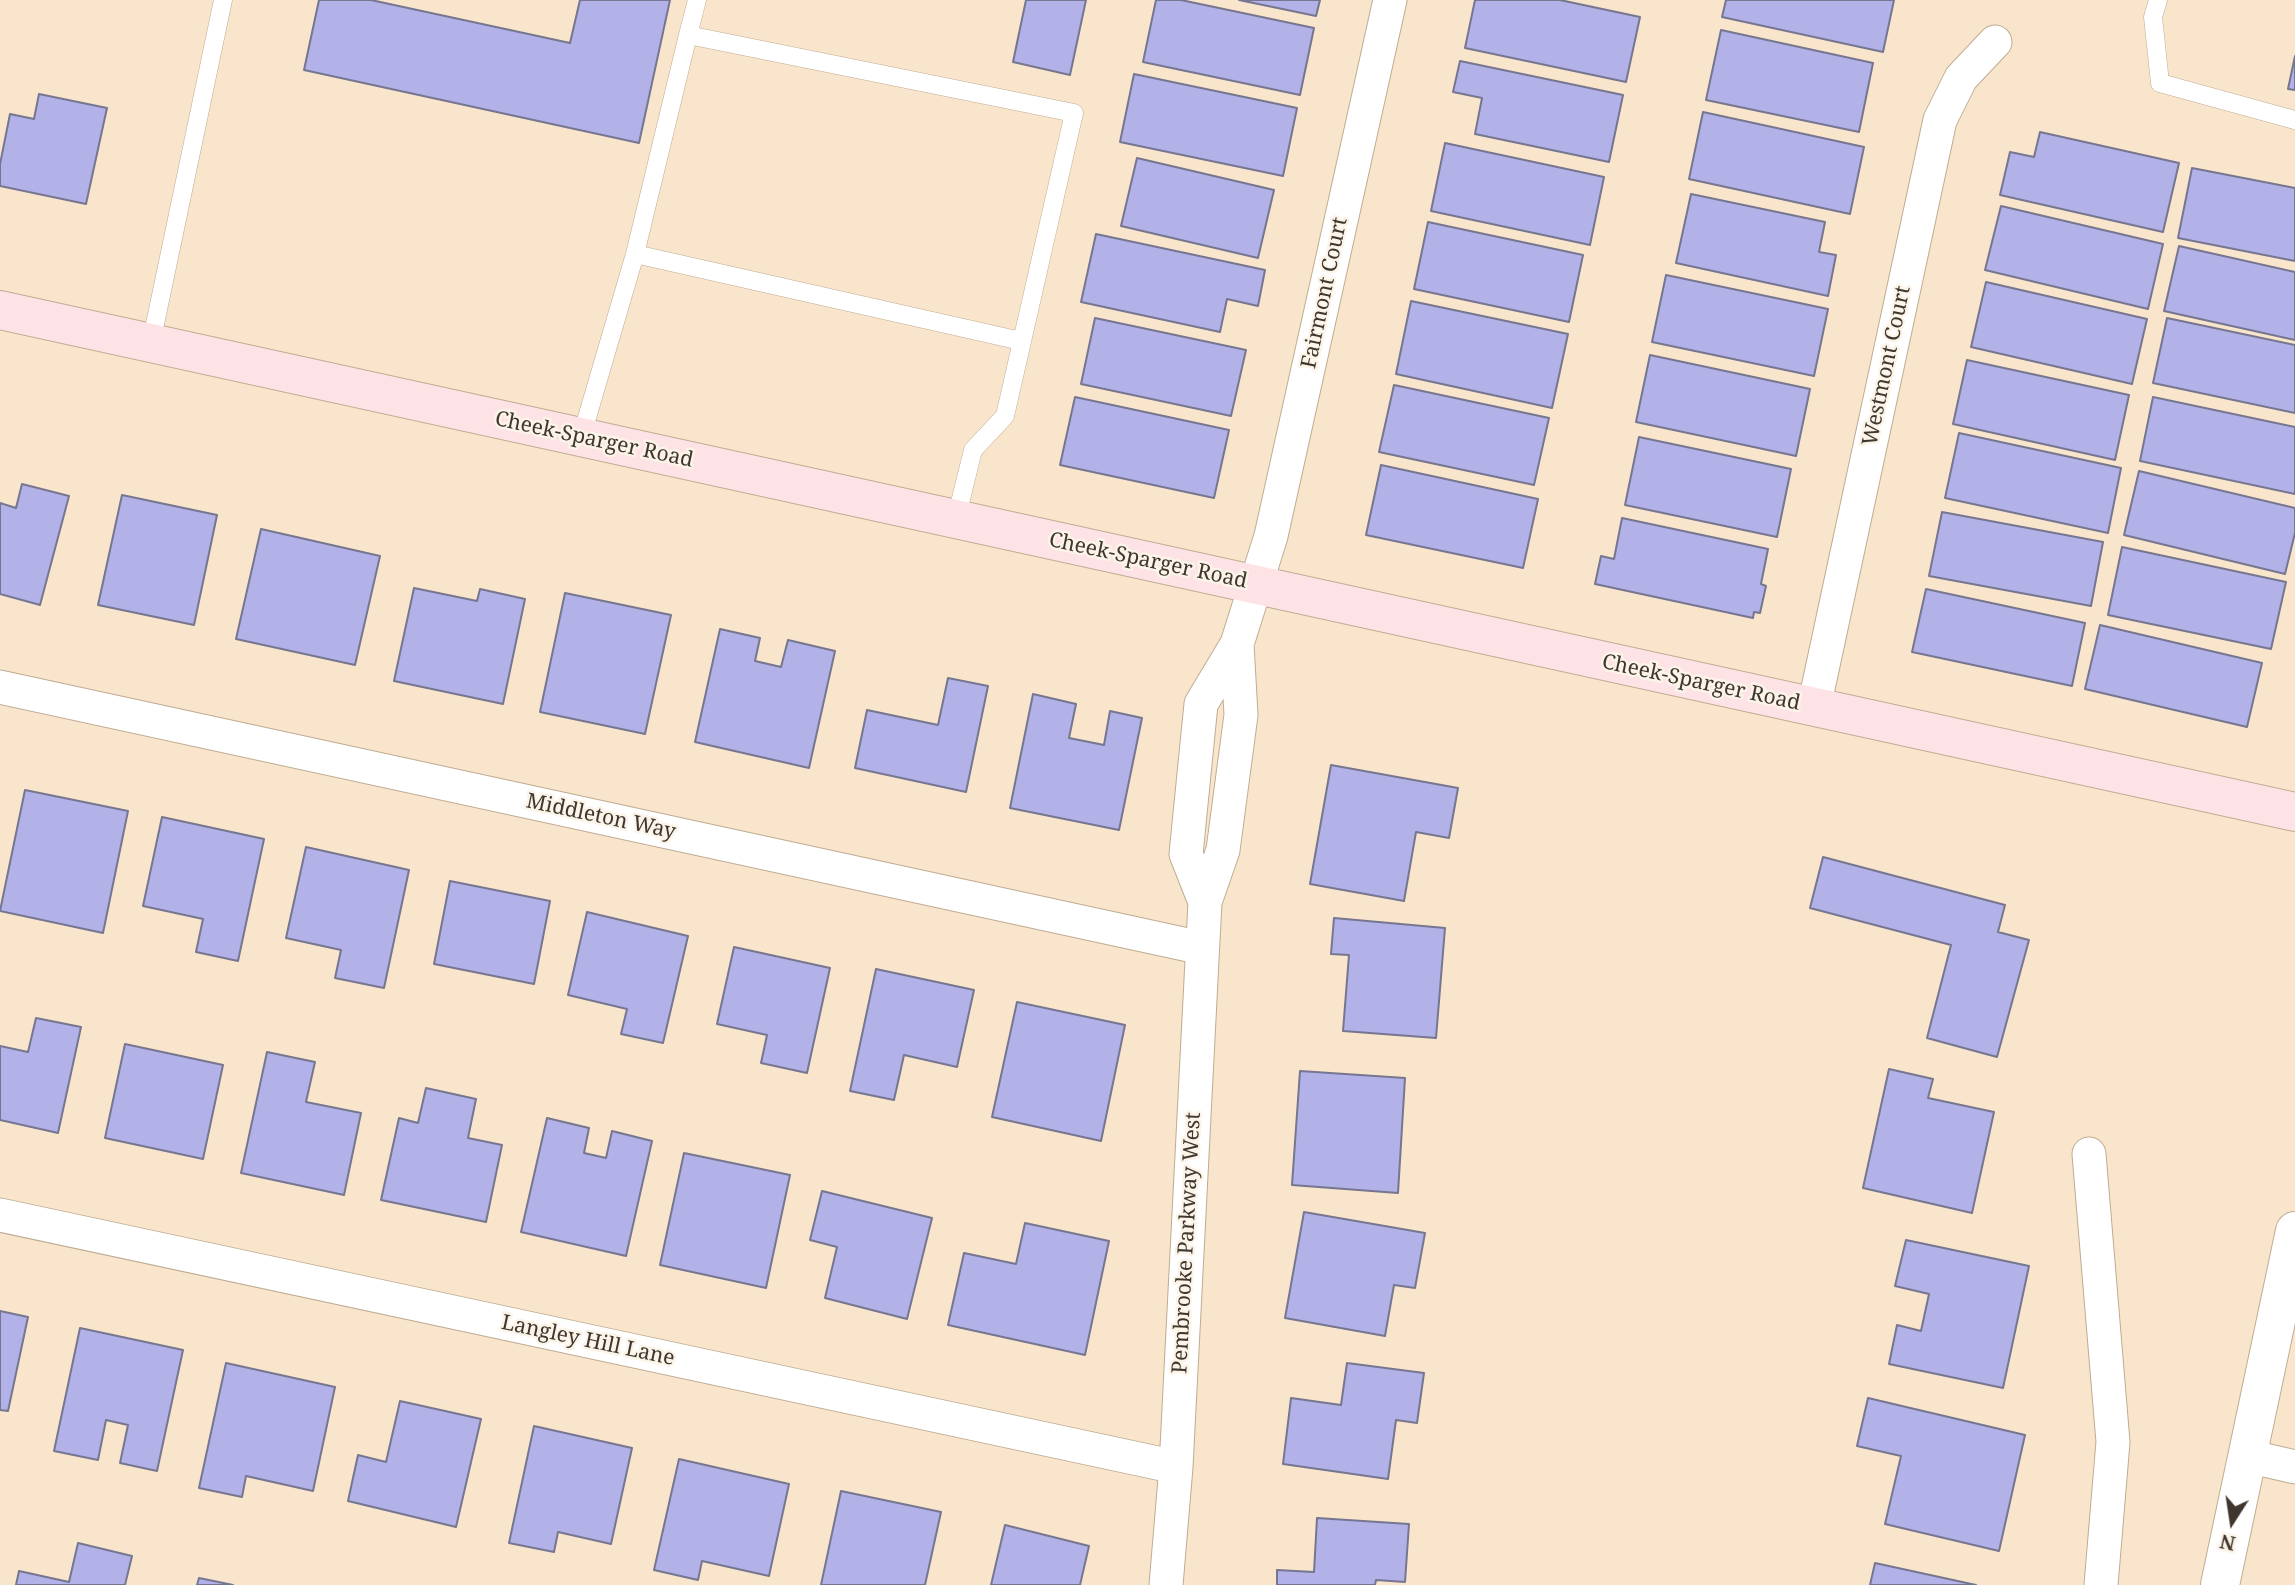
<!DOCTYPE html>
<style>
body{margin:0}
#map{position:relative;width:2295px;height:1585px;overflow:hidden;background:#f9e5cb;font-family:"Noto Serif",serif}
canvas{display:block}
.north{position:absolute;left:2197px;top:1487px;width:70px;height:70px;-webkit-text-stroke:5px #fcf4e9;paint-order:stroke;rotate:192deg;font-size:19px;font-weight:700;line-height:28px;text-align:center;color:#3f372d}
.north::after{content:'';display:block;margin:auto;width:24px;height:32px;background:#3f372d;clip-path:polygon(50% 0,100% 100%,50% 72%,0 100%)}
</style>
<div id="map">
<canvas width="2295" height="1585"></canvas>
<div class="north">N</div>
</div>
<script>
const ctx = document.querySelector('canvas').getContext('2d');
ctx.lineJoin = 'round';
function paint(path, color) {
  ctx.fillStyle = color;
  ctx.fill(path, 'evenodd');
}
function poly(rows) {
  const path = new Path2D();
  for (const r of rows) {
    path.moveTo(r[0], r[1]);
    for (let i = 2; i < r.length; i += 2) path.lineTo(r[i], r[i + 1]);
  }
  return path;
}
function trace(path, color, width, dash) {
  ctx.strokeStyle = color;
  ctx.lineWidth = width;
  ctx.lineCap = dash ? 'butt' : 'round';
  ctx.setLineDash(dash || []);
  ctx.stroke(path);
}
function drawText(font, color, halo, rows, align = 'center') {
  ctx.font = font + ' "Noto Serif",serif';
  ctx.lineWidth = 5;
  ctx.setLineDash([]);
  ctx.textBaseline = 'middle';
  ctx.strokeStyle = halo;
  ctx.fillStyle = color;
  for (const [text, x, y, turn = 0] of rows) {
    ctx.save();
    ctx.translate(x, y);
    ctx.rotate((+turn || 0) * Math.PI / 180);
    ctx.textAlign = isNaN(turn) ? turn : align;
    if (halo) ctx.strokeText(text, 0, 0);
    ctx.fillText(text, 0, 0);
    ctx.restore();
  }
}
const building = poly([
 [319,0,371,0,570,43,580,0,670,0,639,143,304,70,319,0],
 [1026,0,1086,0,1070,75,1013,62,1026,0],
 [1156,0,1181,0,1314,28,1300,95,1143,62,1156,0],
 [1239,0,1320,0,1316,16,1239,0],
 [1475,0,1560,0,1640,17,1626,82,1465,48,1475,0],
 [1726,0,1894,0,1883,52,1722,17,1726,0],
 [1721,30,1873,63,1859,132,1706,100,1721,30],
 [2295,56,2295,90,2288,89,2295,56],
 [1460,61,1623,95,1609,162,1475,134,1482,98,1453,92,1460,61],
 [1134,74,1297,108,1283,176,1120,142,1134,74],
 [39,94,107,108,86,204,0,186,0,164,10,114,34,119,39,94],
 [1703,112,1864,147,1850,214,1689,179,1703,112],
 [2040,132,2179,163,2163,232,2000,195,2010,152,2034,157,2040,132],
 [1445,143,1604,177,1590,245,1431,211,1445,143],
 [1137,158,1274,190,1258,258,1121,226,1137,158],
 [2192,168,2295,188,2295,261,2178,238,2192,168],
 [1691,194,1825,222,1819,252,1836,255,1828,296,1676,263,1691,194],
 [2001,206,2163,244,2148,309,1985,270,2001,206],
 [1428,222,1583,255,1569,322,1414,289,1428,222],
 [1096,234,1265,270,1258,306,1227,299,1220,332,1081,302,1096,234],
 [2179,246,2295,272,2295,340,2164,311,2179,246],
 [1666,275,1828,309,1814,376,1652,342,1666,275],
 [1986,282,2147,319,2132,384,1971,347,1986,282],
 [1411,301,1568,334,1552,408,1396,374,1411,301],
 [1095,318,1246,350,1231,416,1081,384,1095,318],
 [2167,318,2295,345,2295,413,2153,383,2167,318],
 [1650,355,1810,389,1796,456,1636,422,1650,355],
 [1967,360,2129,395,2115,460,1953,424,1967,360],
 [1394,385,1549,418,1534,485,1379,452,1394,385],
 [1075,397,1229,430,1214,498,1060,465,1075,397],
 [2153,397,2295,427,2295,494,2140,461,2153,397],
 [1959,433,2121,468,2108,533,1945,498,1959,433],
 [1639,437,1791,469,1777,537,1625,505,1639,437],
 [1381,465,1538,499,1523,568,1366,535,1381,465],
 [2139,471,2295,508,2295,533,2285,574,2124,535,2139,471],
 [22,484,69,496,40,605,0,594,0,503,16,508,22,484],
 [122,495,217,515,194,625,98,605,122,495],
 [1942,512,2103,542,2091,606,1929,576,1942,512],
 [1622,518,1768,549,1761,584,1766,586,1760,613,1754,612,1753,618,1595,584,1601,556,1614,559,1622,518],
 [261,529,380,556,355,665,236,639,261,529],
 [2122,547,2286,582,2271,649,2108,615,2122,547],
 [414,588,477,601,480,589,525,599,503,704,394,681,414,588],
 [1926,589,2085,623,2072,686,1912,652,1926,589],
 [565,593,671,615,645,734,540,712,565,593],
 [2100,625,2262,663,2247,727,2085,689,2100,625],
 [720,629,760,638,755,661,781,667,788,640,835,651,809,768,695,742,720,629],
 [948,678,988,686,966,792,855,768,867,710,938,725,948,678],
 [1033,694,1076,704,1069,738,1104,745,1110,711,1142,718,1119,830,1010,808,1033,694],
 [1331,765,1458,788,1449,838,1416,832,1404,901,1310,884,1331,765],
 [25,790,128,811,103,933,0,911,25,790],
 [162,817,264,839,238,961,196,952,203,919,143,906,162,817],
 [306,847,409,870,384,988,335,978,341,950,286,938,306,847],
 [1823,857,2005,905,1998,932,2029,940,1997,1057,1927,1038,1951,945,1810,908,1823,857],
 [450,881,550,901,534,984,434,964,450,881],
 [587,912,688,936,663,1043,621,1034,627,1009,568,995,587,912],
 [1334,918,1445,928,1436,1038,1343,1031,1349,955,1331,954,1334,918],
 [734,947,830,968,807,1073,761,1063,767,1035,717,1024,734,947],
 [876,969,974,990,957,1067,904,1055,894,1100,850,1091,876,969],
 [1017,1002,1125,1025,1101,1141,992,1117,1017,1002],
 [36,1018,81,1027,58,1133,0,1120,0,1046,28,1052,36,1018],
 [125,1044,223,1065,203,1159,105,1138,125,1044],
 [267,1052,315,1062,306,1102,361,1113,344,1195,241,1173,267,1052],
 [1889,1069,1933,1079,1928,1098,1994,1112,1972,1213,1863,1188,1889,1069],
 [1300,1071,1405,1078,1398,1193,1292,1185,1300,1071],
 [426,1088,476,1099,468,1138,502,1145,486,1222,381,1200,399,1118,418,1123,426,1088],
 [547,1118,589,1128,584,1153,606,1158,612,1131,652,1141,626,1256,521,1232,547,1118],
 [684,1153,790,1175,766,1288,660,1265,684,1153],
 [822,1191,932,1218,907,1319,825,1298,837,1247,810,1240,822,1191],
 [1304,1212,1425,1233,1415,1288,1394,1285,1385,1336,1285,1318,1304,1212],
 [1025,1223,1109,1241,1085,1355,948,1325,964,1253,1016,1264,1025,1223],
 [1906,1240,2029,1266,2003,1388,1889,1364,1897,1325,1921,1331,1929,1294,1895,1286,1906,1240],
 [0,1311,28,1317,8,1411,0,1410,0,1311],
 [80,1328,183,1350,157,1471,120,1463,128,1425,106,1420,98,1460,54,1451,80,1328],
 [226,1363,335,1387,313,1491,246,1476,242,1497,199,1488,226,1363],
 [1347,1363,1424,1373,1417,1423,1396,1420,1388,1479,1283,1464,1291,1398,1341,1405,1347,1363],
 [1868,1398,2025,1435,1999,1551,1885,1524,1901,1456,1857,1446,1868,1398],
 [400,1401,481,1419,456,1527,348,1501,358,1455,386,1462,400,1401],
 [534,1426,632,1448,611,1544,558,1532,554,1552,509,1543,534,1426],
 [679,1459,789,1484,769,1576,702,1561,698,1580,654,1570,679,1459],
 [841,1491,941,1512,925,1585,821,1585,841,1491],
 [1317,1518,1409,1524,1405,1582,1376,1580,1375,1585,1277,1585,1277,1570,1314,1572,1317,1518],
 [1005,1525,1089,1546,1080,1585,991,1585,1005,1525],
 [78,1543,132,1556,125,1585,16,1585,19,1571,69,1582,78,1543],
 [1875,1563,1976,1585,1870,1585,1875,1563],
 [199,1578,233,1585,197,1585,199,1578]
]);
const service = poly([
 [2158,0,2153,17,2160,83,2295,120],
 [688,35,697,0],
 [635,254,1021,341],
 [151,343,223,0],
 [581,438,635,254,688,35,1074,113,1005,416,973,450,956,519]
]);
const minor = poly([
 [0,687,1202,948],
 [1814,707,1940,120,1961,78,1995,42],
 [1205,902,1186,854,1201,704,1237,644,1271,536,1390,0],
 [2089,1154,2113,1442,2101,1585],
 [0,1215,1176,1467],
 [2247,1456,2295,1467],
 [1166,1585,1176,1467,1205,902,1223,850,1241,715,1237,644]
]);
const tertiary = poly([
 [2220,1585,2295,1231]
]);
const secondary = poly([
 [0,310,2295,812]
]);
const streetNames = [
 ["Fairmont Court",1325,293,-78],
 ["Westmont Court",1887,366,-78],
 ["Cheek-Sparger Road",594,440,12],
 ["Cheek-Sparger Road",1148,561,12],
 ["Cheek-Sparger Road",1701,683,12],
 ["Middleton Way",601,817,12],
 ["Pembrooke Parkway West",1187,1243,-87],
 ["Langley Hill Lane",588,1341,12]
];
paint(building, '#b2b1e8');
trace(building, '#767690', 2);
trace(service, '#bfac93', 19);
trace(minor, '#bfac93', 35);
trace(tertiary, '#bfac93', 40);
trace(secondary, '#bfac93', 40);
trace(service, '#fff', 18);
trace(minor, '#fff', 33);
trace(tertiary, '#fff', 38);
trace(secondary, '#fee3e6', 38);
drawText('21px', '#3f372d', '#fcf4e9', streetNames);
</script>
